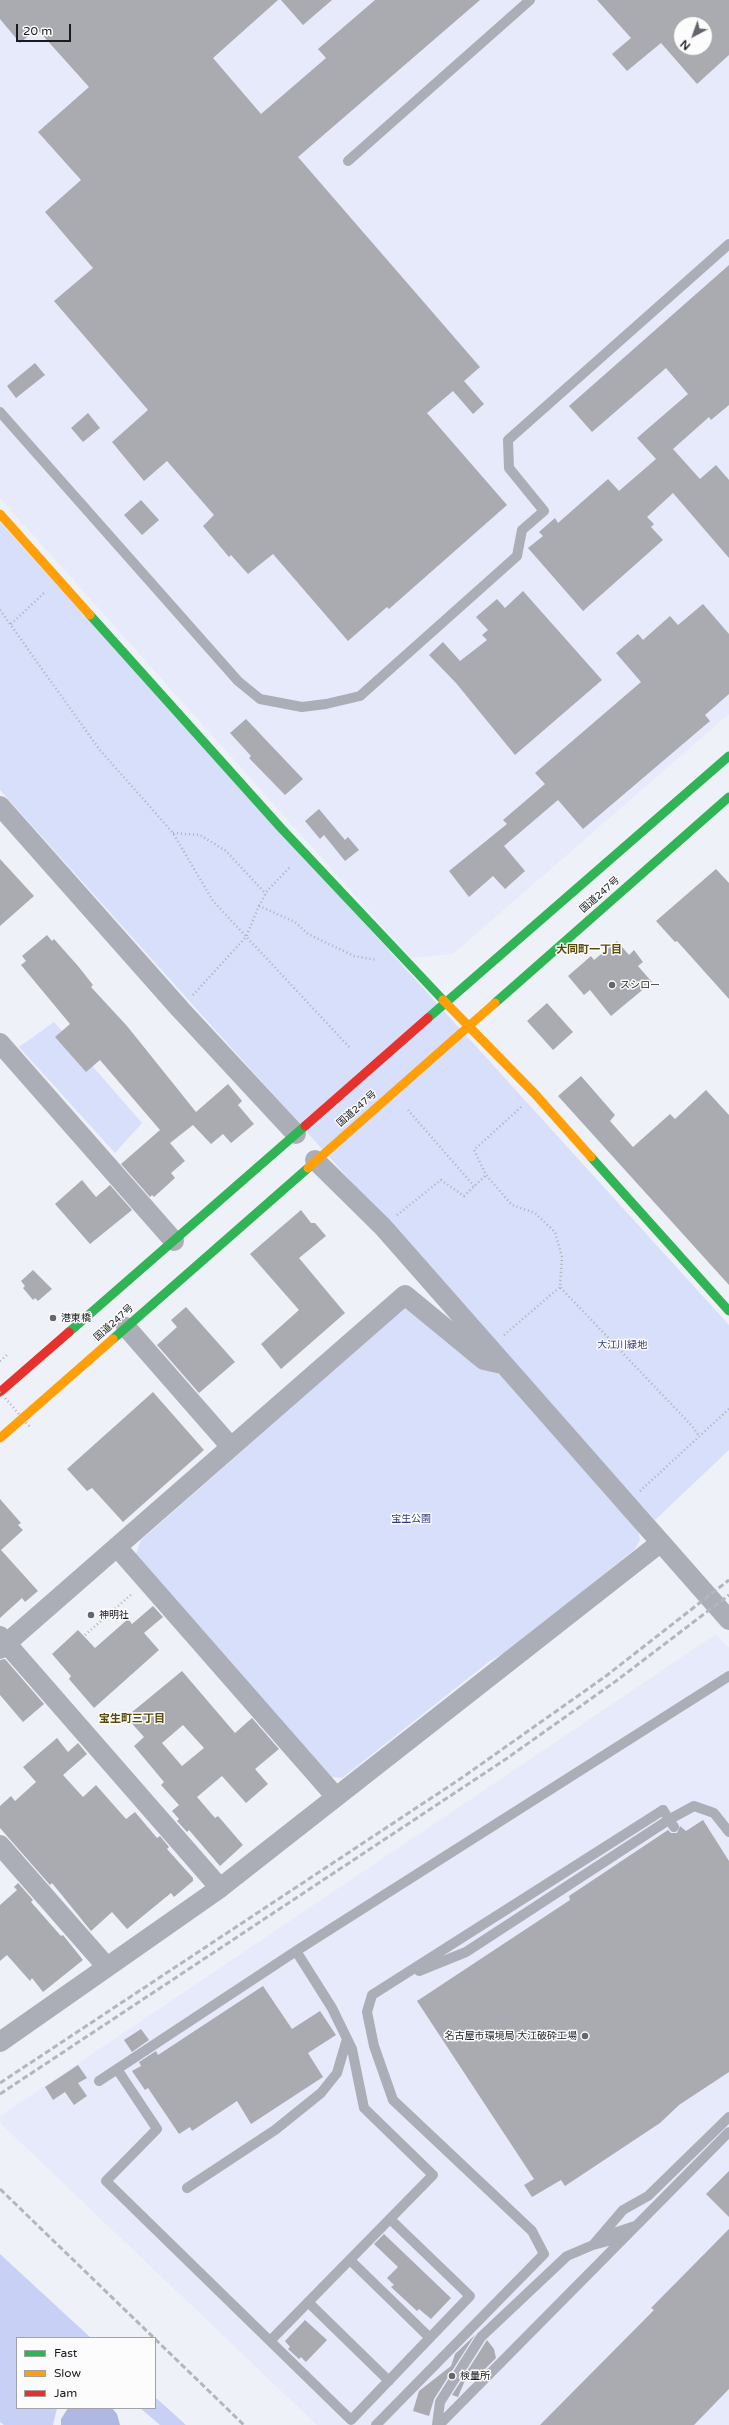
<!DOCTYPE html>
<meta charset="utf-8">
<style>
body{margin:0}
#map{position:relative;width:729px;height:2425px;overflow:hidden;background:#eff1f8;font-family:"Varela Round",sans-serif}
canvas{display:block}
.legend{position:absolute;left:16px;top:2337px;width:140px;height:72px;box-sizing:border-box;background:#fcfcfc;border:1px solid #a1a2a5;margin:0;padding:5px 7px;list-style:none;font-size:12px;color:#191b22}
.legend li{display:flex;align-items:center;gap:8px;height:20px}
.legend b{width:20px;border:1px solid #a1a2a5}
.north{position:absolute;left:673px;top:16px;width:40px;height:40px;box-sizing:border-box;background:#fcfcfc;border:1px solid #a1a2a5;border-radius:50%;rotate:221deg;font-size:11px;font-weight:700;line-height:16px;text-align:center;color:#191b22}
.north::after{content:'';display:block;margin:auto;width:14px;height:18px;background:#64666d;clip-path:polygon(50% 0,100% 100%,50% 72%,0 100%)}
.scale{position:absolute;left:16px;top:24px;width:55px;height:18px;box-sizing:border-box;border:2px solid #191b22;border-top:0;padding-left:5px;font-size:12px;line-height:14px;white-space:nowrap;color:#191b22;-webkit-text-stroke:3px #fcfcfc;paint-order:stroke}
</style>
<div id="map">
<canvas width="729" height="2425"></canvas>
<ul class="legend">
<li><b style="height:5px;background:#30b455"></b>Fast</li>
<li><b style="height:5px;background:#ff9f0a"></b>Slow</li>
<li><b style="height:5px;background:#e5322d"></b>Jam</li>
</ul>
<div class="north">N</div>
<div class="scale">20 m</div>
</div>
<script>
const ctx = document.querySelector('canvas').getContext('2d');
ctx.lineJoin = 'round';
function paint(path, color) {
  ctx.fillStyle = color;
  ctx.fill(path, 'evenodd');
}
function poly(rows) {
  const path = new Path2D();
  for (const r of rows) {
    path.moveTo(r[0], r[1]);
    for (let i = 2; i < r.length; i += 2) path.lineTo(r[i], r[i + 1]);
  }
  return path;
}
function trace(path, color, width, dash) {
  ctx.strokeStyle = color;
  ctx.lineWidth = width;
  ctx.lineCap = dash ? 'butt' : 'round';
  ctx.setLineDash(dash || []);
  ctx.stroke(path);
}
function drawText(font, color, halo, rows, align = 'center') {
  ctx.font = font + ' "Varela Round","Noto Sans JP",sans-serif';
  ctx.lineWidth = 3;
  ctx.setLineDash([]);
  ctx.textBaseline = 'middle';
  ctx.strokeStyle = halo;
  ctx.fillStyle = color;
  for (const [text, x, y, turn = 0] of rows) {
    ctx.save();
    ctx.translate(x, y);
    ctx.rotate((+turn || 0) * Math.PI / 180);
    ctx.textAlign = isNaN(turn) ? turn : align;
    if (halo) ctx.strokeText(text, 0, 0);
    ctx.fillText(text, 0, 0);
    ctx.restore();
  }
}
const built = poly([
 [0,0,729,0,729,714,453,954,411,958,0,498],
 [681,24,705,24,705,48,681,48],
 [716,1634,729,1648,729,2425,317,2425,0,2123,0,2116]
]);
const green = poly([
 [0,522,729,1325,729,1450,655,1520,0,790],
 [54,1022,142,1123,115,1153,19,1047],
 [408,1305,486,1369,500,1374,638,1529,640,1540,635,1549,513,1648,490,1661,342,1778,330,1777,136,1554,141,1540]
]);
const forest = poly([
 [0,2254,91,2338,17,2338,17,2408,57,2408,53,2425,4,2425,0,2422],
 [155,2397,186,2425,160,2425,140,2408,155,2408]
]);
const water = poly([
 [68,2408,112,2408,117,2414,120,2425,61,2425,61,2419]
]);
const building = poly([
 [0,0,278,0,213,58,261,114,326,58,318,49,375,0,480,0,298,157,480,367,464,381,484,404,473,414,453,391,427,413,507,505,389,609,387,607,348,641,273,554,248,574,231,555,229,557,203,526,214,515,167,461,144,481,112,442,148,410,54,301,93,268,45,212,81,180,38,132,89,87,37,29,20,43,0,19],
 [281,0,332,0,303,25],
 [597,0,729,0,729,55,697,84,661,43,627,71,612,54,631,38],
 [681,24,705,24,705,48,681,48],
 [729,265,729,405,711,420,709,417,673,449,700,479,716,465,729,480,729,558,673,493,647,517,654,524,651,527,663,540,583,611,528,548,543,536,539,532,555,518,558,523,608,479,619,491,656,459,637,438,688,394,666,368,592,432,569,406],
 [35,363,45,375,16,398,7,386],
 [88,413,100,428,83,442,71,428],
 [141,500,159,520,142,535,124,515],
 [523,591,602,680,515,755,456,683,429,655,443,642,460,661,487,640,482,635,488,630,476,617,497,599,505,608],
 [703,604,729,634,729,694,705,715,710,721,583,829,558,800,504,846,525,871,505,889,493,876,469,897,449,871,507,824,503,820,545,784,535,773,641,682,616,653,638,634,643,640,670,616,678,625],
 [246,719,303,779,285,795,249,758,251,756,230,733],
 [319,809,345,840,348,837,359,850,345,861,324,835,320,839,305,821],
 [0,859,34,896,0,926],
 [716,869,729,883,729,999,677,941,675,942,656,921],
 [47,935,52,941,54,939,78,966,93,985,91,987,127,1026,196,1112,228,1084,242,1101,238,1105,254,1124,231,1143,223,1134,211,1144,193,1125,170,1143,185,1161,171,1173,175,1178,154,1197,152,1195,150,1197,121,1164,160,1130,100,1060,86,1072,55,1037,70,1024,21,965,26,961,22,956],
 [617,941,629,955,634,950,643,962,638,966,652,982,611,1016,590,990,584,995,568,976,591,956,594,960],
 [547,1003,573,1032,553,1050,527,1021],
 [581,1076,615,1115,610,1121,633,1147,670,1114,675,1119,706,1090,729,1115,729,1285,558,1096],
 [82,1180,96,1197,110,1185,132,1210,90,1244,55,1204],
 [301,1210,311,1223,315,1223,326,1236,299,1258,345,1313,281,1369,261,1344,299,1310,250,1254],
 [33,1270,52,1289,38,1301,35,1298,33,1300,23,1288,25,1286,21,1281],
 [186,1307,235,1362,199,1393,157,1345,177,1327,171,1320],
 [153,1392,204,1450,123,1522,92,1488,87,1491,67,1469],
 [0,1499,21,1523,18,1525,23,1530,1,1550,38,1591,25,1602,22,1598,0,1618],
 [153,1606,163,1617,144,1633,159,1650,94,1708,69,1679,71,1676,52,1654,78,1630,95,1648,128,1619,132,1624],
 [5,1659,44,1704,23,1722,0,1695,0,1660],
 [182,1671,235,1733,252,1718,279,1749,255,1769,268,1784,246,1803,222,1776,197,1797,215,1818,218,1816,243,1845,220,1866,189,1830,187,1832,177,1821,179,1819,172,1811,179,1805,161,1785,164,1782,134,1746,144,1737,126,1717],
 [183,1725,204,1748,182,1766,162,1743],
 [57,1738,68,1752,78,1743,87,1754,63,1775,83,1797,96,1785,126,1819,135,1812,157,1838,160,1836,169,1847,167,1849,193,1878,193,1881,174,1897,171,1893,127,1929,112,1912,91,1931,52,1883,50,1885,0,1828,0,1806,11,1796,15,1801,36,1782,23,1767],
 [703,1820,729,1861,729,2072,679,2105,660,2123,565,2186,561,2180,532,2197,524,2185,534,2179,417,2001,570,1900,569,1896,668,1830,671,1833,677,1833,680,1826,686,1831],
 [18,1883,33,1900,31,1902,61,1936,63,1935,83,1960,43,1992,32,1978,30,1981,7,1955,0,1961,0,1905,17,1890,14,1887],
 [263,1986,292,2029,320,2011,336,2035,308,2053,323,2077,251,2124,237,2101,192,2131,190,2127,179,2134,148,2088,145,2090,132,2071,141,2066,139,2062,156,2051,158,2055],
 [141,2029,149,2040,132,2052,124,2040],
 [78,2065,87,2078,78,2083,87,2096,74,2105,65,2092,53,2100,45,2087],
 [729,2171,729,2217,706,2194],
 [729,2229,729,2389,694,2425,540,2425,654,2310,651,2308],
 [384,2234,451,2298,431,2319,419,2309,417,2311,391,2287,394,2285,387,2278,398,2267,374,2244],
 [305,2320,327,2340,306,2362,301,2357,299,2359,288,2349,290,2347,285,2341],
 [475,2335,434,2399,429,2416,413,2411,419,2391,451,2366,455,2354],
 [487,2340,494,2349,496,2358,478,2376,466,2378,458,2397,452,2395]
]);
const path = poly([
 [0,610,99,749,173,833,213,901,351,1049],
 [11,624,44,593],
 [173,833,200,835,226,851,266,894],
 [259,906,267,891,291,866],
 [193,995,246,937,259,906,295,922,308,934,354,956,377,960],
 [521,1107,474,1150,486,1175,512,1205,535,1213,555,1232,562,1257,560,1287,692,1426,699,1436],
 [408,1110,474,1186],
 [397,1215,441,1180,464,1196,486,1175],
 [504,1335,560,1287],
 [0,1361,8,1354],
 [640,1491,729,1409],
 [85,1635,133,1593]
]);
const lane = poly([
 [348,161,530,0],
 [0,412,238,681,260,699,302,707,326,704,360,696,517,556,522,530,544,511,509,468,508,440,729,244],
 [419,1971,466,1952,670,1819,694,1806,714,1813,729,1832],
 [117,2069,157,2129,106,2181,351,2420,470,2296,390,2219],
 [99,2081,296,1951,729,1676],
 [187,2188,275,2130,321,2093,337,2073,347,2039],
 [593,2245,608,2241,617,2232,635,2226],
 [350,2260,430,2338],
 [308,2302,389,2381],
 [270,2341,433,2175,364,2108,352,2049,332,2008,296,1951],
 [376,2425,544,2254,532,2231,393,2100,374,2046,367,2012,372,1995,663,1810],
 [437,2425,440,2402,481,2337,567,2256,593,2245,623,2210,648,2196,729,2117],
 [439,2425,729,2132]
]);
const street = poly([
 [0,806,180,1009,296,1134],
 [0,1043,174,1241],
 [315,1160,383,1227,729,1620],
 [126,1327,231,1447],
 [117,1547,336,1797],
 [0,1636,220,1888],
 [0,1649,405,1295,484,1360,502,1364],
 [0,1845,107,1967],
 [0,2042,220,1888,660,1543]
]);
const fast = poly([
 [90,615,281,828,443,1000],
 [495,1003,729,797],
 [428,1018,729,756],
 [591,1157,729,1311],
 [69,1332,305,1126],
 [113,1339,308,1168]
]);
const slow = poly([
 [0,514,90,615],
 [443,1000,535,1094,591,1157],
 [308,1168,495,1003],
 [0,1438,113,1339]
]);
const jam = poly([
 [305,1126,428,1018],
 [0,1392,69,1332]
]);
const rail = poly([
 [0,2083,463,1777,606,1676,729,1580],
 [0,2094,506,1759,616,1681,729,1595],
 [0,2189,154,2338],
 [155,2339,244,2425]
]);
const pathBridge = poly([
 [0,1392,30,1427]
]);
const laneBridge = poly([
 [663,1810,674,1827]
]);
const markers = [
 [612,985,4,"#64666d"],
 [53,1318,4,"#64666d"],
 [91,1615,4,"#64666d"],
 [585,2036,4,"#64666d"],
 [452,2376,4,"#64666d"]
];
const streetNames = [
 ["国道247号",600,895,-41],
 ["国道247号",357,1109,-41],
 ["国道247号",114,1323,-42]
];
const poiNames = [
 ["スシロー",620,985],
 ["港東橋",61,1318],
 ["神明社",99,1615],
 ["名古屋市環境局 大江破砕工場",577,2036,"right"],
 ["検量所",460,2376]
];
const parkNames = [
 ["大江川緑地",622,1345],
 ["宝生公園",411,1519]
];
const neighbourhoodNames = [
 ["大同町一丁目",589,950],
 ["宝生町三丁目",132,1719]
];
paint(built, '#e7eafb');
paint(green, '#d8dffa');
paint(forest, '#c8d0f5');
paint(water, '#aeb8e3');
paint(building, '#a9abb1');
trace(path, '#aeb0b7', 2.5, [1, 3]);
trace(lane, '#acaeb7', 10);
trace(street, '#acaeb7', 20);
trace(fast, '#30b455', 9);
trace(slow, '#ff9f0a', 9);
trace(jam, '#e5322d', 9);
trace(rail, '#b4b6bc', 3, [6, 3]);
trace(pathBridge, '#aeb0b7', 2.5, [1, 3]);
trace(laneBridge, '#acaeb7', 10);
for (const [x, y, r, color] of markers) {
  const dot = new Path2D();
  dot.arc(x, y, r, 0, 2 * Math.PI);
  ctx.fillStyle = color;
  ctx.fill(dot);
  trace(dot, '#fcfcfc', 1.5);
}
drawText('10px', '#191b22', '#fcfcfc', streetNames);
drawText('10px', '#191b22', '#fcfcfc', poiNames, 'left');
drawText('10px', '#30377d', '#fcfcfc', parkNames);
drawText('bold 11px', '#584908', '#fcfcfc', neighbourhoodNames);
</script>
